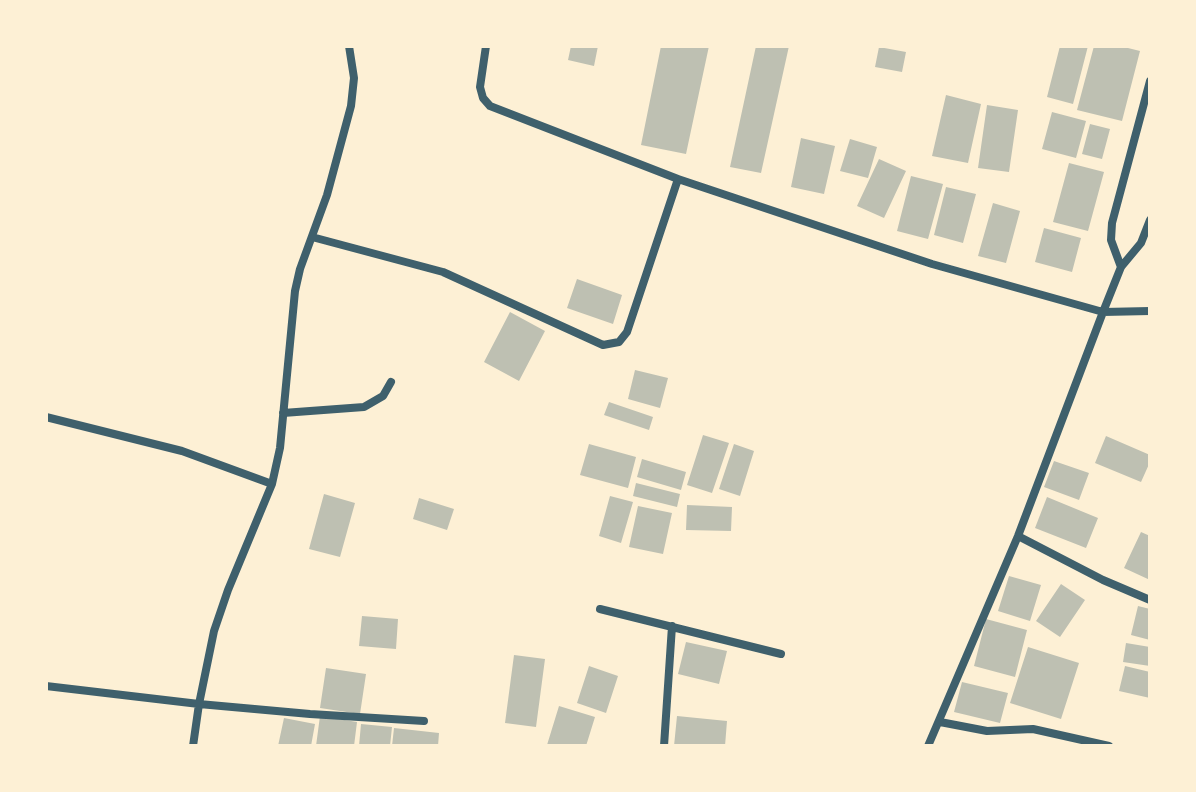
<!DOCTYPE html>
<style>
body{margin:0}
#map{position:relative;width:1196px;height:792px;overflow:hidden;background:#fdf0d5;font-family:"PT Sans Narrow",sans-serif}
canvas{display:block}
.frame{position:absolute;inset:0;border:48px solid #fdf0d5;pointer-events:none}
</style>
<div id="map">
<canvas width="1196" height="792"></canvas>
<div class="frame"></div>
</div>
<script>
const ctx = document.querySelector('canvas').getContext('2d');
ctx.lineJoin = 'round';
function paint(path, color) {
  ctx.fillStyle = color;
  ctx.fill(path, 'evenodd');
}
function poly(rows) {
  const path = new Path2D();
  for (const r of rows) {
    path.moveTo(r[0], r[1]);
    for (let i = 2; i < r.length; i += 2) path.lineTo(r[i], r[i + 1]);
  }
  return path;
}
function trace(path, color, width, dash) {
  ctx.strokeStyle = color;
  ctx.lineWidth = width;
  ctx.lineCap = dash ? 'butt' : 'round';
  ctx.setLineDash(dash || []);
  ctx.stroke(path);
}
const building = poly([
 [571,46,598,46,594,66,568,60],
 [661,46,709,46,686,154,641,145],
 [756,46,789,46,761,173,730,167],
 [1060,46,1088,46,1073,104,1047,97],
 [1094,46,1120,46,1140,51,1122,121,1077,110],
 [879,47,906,52,902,72,875,67],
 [946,95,981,104,968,163,932,156],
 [987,105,1018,110,1009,172,978,168],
 [1052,112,1086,121,1076,158,1042,149],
 [1090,124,1110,129,1102,159,1082,154],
 [801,138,835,146,824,194,791,187],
 [850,139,877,147,868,178,840,171],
 [879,159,906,171,884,218,857,206],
 [1069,163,1104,172,1088,231,1053,222],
 [911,176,943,184,928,239,897,231],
 [946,187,976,194,963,243,934,235],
 [993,203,1020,211,1006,263,978,256],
 [1044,228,1081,238,1072,272,1035,262],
 [577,279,622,295,613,324,567,308],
 [510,312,545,331,519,381,484,362],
 [635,370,668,378,660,408,628,399],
 [609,402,653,417,649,430,604,415],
 [703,435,729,443,712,493,687,485],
 [1106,436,1150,455,1150,462,1141,482,1095,463],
 [589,444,636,457,628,488,580,475],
 [734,444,754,451,740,496,719,489],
 [642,459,686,472,681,490,637,477],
 [1054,461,1089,473,1079,500,1044,487],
 [636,483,680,494,677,507,633,496],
 [324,494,355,503,340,557,309,549],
 [610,496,633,502,621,543,599,536],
 [1047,497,1098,518,1086,548,1035,528],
 [419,498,454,509,447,530,413,519],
 [687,505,732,507,731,531,686,530],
 [638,506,672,513,663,554,629,547],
 [1141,532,1150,536,1150,580,1124,568],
 [1009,576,1041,585,1030,621,998,611],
 [1061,584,1085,600,1060,637,1036,621],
 [1138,606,1150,609,1150,640,1131,635],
 [362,616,398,619,396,649,359,646],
 [986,619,1027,630,1015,677,974,666],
 [686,642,727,651,719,684,678,674],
 [1126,643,1150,647,1150,666,1123,662],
 [1028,647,1079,663,1061,719,1010,703],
 [514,655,545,659,536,727,505,723],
 [589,666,618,676,606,713,577,703],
 [1125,666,1150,672,1150,698,1119,691],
 [326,668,366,674,360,714,320,708],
 [962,682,1008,693,1000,723,954,712],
 [559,706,595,717,586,746,547,745],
 [320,716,357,722,354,746,316,746],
 [677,716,727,721,725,746,674,746],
 [284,718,315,724,311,746,278,746],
 [361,724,392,727,390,746,359,746],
 [394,728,439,733,438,746,392,746]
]);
const minor = poly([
 [486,46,480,87,483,98,490,106,678,179],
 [312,237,443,272,603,345,619,342,627,332,678,179,932,264,1103,312,1121,267,1141,243,1150,220],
 [1121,267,1111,240,1112,223,1150,81],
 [283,413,364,407,383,396,391,382],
 [46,417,182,451,272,484],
 [1018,536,1103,580,1150,600],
 [600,609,781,654],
 [46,686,199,704,310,714,424,721],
 [940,722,987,731,1033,729,1109,746],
 [193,746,199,704,214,631,228,590,272,484,280,448,295,291,300,269,327,195,351,106,354,78,349,46],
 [664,746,672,626],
 [928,746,1018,536,1103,312,1150,311]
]);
paint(building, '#bec0b2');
trace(minor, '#3f606c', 8);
</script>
